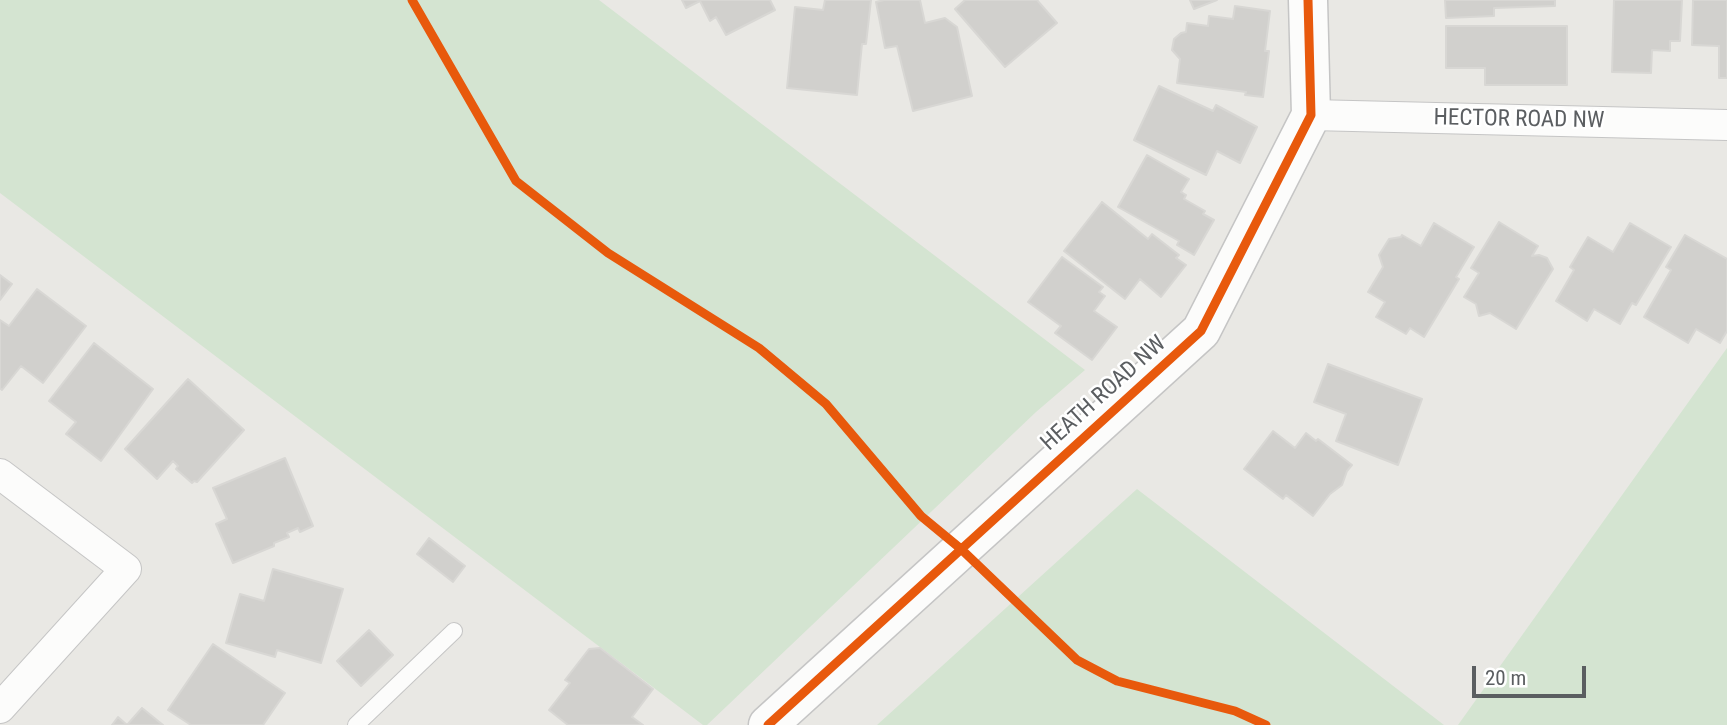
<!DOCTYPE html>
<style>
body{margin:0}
#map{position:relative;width:1727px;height:725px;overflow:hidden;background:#e9e8e4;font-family:"Roboto Condensed",sans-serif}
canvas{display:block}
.scale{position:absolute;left:1472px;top:666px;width:114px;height:32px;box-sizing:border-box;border:4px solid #5b5e61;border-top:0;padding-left:9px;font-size:21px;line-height:24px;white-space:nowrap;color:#5b5e61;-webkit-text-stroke:5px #fff;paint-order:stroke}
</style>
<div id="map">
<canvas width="1727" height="725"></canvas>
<div class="scale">20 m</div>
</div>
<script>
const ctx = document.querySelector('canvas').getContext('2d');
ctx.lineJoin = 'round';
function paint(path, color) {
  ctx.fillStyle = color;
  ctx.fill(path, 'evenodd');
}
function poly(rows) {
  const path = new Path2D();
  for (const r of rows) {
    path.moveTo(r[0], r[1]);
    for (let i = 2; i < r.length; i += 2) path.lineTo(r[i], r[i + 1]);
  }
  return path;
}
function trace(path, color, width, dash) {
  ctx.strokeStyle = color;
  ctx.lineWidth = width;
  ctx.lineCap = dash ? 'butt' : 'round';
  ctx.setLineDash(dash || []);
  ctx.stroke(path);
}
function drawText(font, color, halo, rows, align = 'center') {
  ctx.font = font + ' "Roboto Condensed",sans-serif';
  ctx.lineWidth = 5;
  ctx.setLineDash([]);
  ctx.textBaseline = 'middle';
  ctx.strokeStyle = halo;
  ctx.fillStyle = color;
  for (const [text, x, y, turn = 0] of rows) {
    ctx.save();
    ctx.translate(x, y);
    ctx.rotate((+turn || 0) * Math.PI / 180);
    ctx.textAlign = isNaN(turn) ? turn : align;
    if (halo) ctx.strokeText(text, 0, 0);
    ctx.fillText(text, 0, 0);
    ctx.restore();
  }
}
const green = poly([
 [0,0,599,0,1085,370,1036,412,707,725,703,725,0,193],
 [1727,348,1727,725,1458,725],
 [1137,489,1444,725,877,725]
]);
const building = poly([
 [682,0,770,0,775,10,726,35,716,17,710,21,700,1,686,8,682,0],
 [825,0,871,0,866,44,862,44,857,95,787,88,795,7,823,10,825,0],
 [884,0,920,0,925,23,945,18,957,27,972,96,913,111,897,46,885,48,876,2,884,0],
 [965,0,1037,0,1057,23,1005,67,955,9,965,0],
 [1190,0,1217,0,1194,9,1190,0],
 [1445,0,1555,0,1555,6,1494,8,1494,16,1446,18,1445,0],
 [1614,0,1682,0,1680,41,1670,41,1670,51,1652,50,1651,73,1612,72,1614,0],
 [1693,0,1727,0,1727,78,1719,78,1719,46,1692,45,1693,0],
 [1235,6,1270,11,1265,51,1269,51,1263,97,1245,95,1246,92,1177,83,1180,59,1172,50,1174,39,1181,33,1186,32,1187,23,1208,26,1209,16,1233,19,1235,6],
 [1446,26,1567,26,1567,85,1485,85,1485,68,1446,68,1446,26],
 [1159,86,1213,111,1216,105,1257,127,1240,163,1217,151,1206,175,1134,140,1159,86],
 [1147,155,1189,179,1181,192,1186,195,1184,199,1205,211,1203,214,1214,220,1194,255,1177,245,1179,241,1118,207,1147,155],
 [1102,202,1148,239,1152,234,1179,255,1176,258,1186,265,1161,297,1140,279,1125,299,1064,251,1102,202],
 [1499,222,1538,246,1532,256,1539,255,1547,258,1553,269,1516,329,1490,313,1479,316,1476,304,1464,297,1479,273,1471,268,1499,222],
 [1434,223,1474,247,1456,277,1459,279,1424,337,1410,328,1406,334,1376,317,1385,302,1368,292,1383,267,1379,255,1389,239,1401,237,1402,235,1421,246,1434,223],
 [1630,223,1671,247,1636,305,1632,303,1620,324,1594,309,1587,321,1556,301,1574,270,1570,267,1588,237,1613,252,1630,223],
 [1685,235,1727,259,1727,331,1720,343,1696,329,1688,343,1644,317,1671,270,1666,267,1685,235],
 [1062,257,1103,287,1099,292,1105,296,1094,311,1117,327,1092,360,1055,333,1061,326,1028,302,1062,257],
 [0,275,12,284,0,300,0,275],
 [37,289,86,326,43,383,21,366,2,390,0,388,0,320,9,326,37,289],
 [94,343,153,389,101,461,66,434,76,422,49,401,94,343],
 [1328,364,1422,399,1398,465,1336,441,1346,414,1314,402,1328,364],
 [188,379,244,430,197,482,194,481,192,483,176,469,178,466,173,461,157,479,125,449,188,379],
 [1273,431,1295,448,1306,433,1316,441,1318,439,1352,465,1347,471,1342,485,1330,494,1313,516,1286,495,1283,499,1244,469,1273,431],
 [285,458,313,526,300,532,298,528,287,533,289,537,274,543,274,546,233,563,216,524,227,519,213,488,285,458],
 [429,538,465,566,453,582,417,554,429,538],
 [273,569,343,589,321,663,277,650,275,657,226,643,240,594,264,601,273,569],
 [369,630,393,655,361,686,337,661,369,630],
 [213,644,285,693,263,725,191,725,168,710,213,644],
 [600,648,653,689,632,717,643,725,568,725,549,710,570,683,565,680,589,649,600,648],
 [142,708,163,725,112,725,118,717,127,725,142,708]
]);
const lane = poly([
 [356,725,454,631]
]);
const street = poly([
 [1311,115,1727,125],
 [0,474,126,569,0,708]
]);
const secondary = poly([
 [768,725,1201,331,1311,115,1308,0]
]);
const cycleway = poly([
 [412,0,516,181,608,253,759,348,826,404,921,516,961,549,1077,660,1117,681,1235,711,1266,725],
 [768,725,1201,331,1311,115,1308,0]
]);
const streetNames = [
 ["HECTOR ROAD NW",1519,120,1],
 ["HEATH ROAD NW",1104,394,-42]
];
paint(green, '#d4e4d1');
paint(building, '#d1d0cd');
trace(building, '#d8d7d4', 2);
trace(lane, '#c5c5c5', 18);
trace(street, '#c5c5c5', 32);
trace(secondary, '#c5c5c5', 41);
trace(lane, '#fcfcfb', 16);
trace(street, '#fcfcfb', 30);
trace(secondary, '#fcfcfb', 38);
trace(cycleway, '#e8590c', 9);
drawText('23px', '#5b5e61', '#fff', streetNames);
</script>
